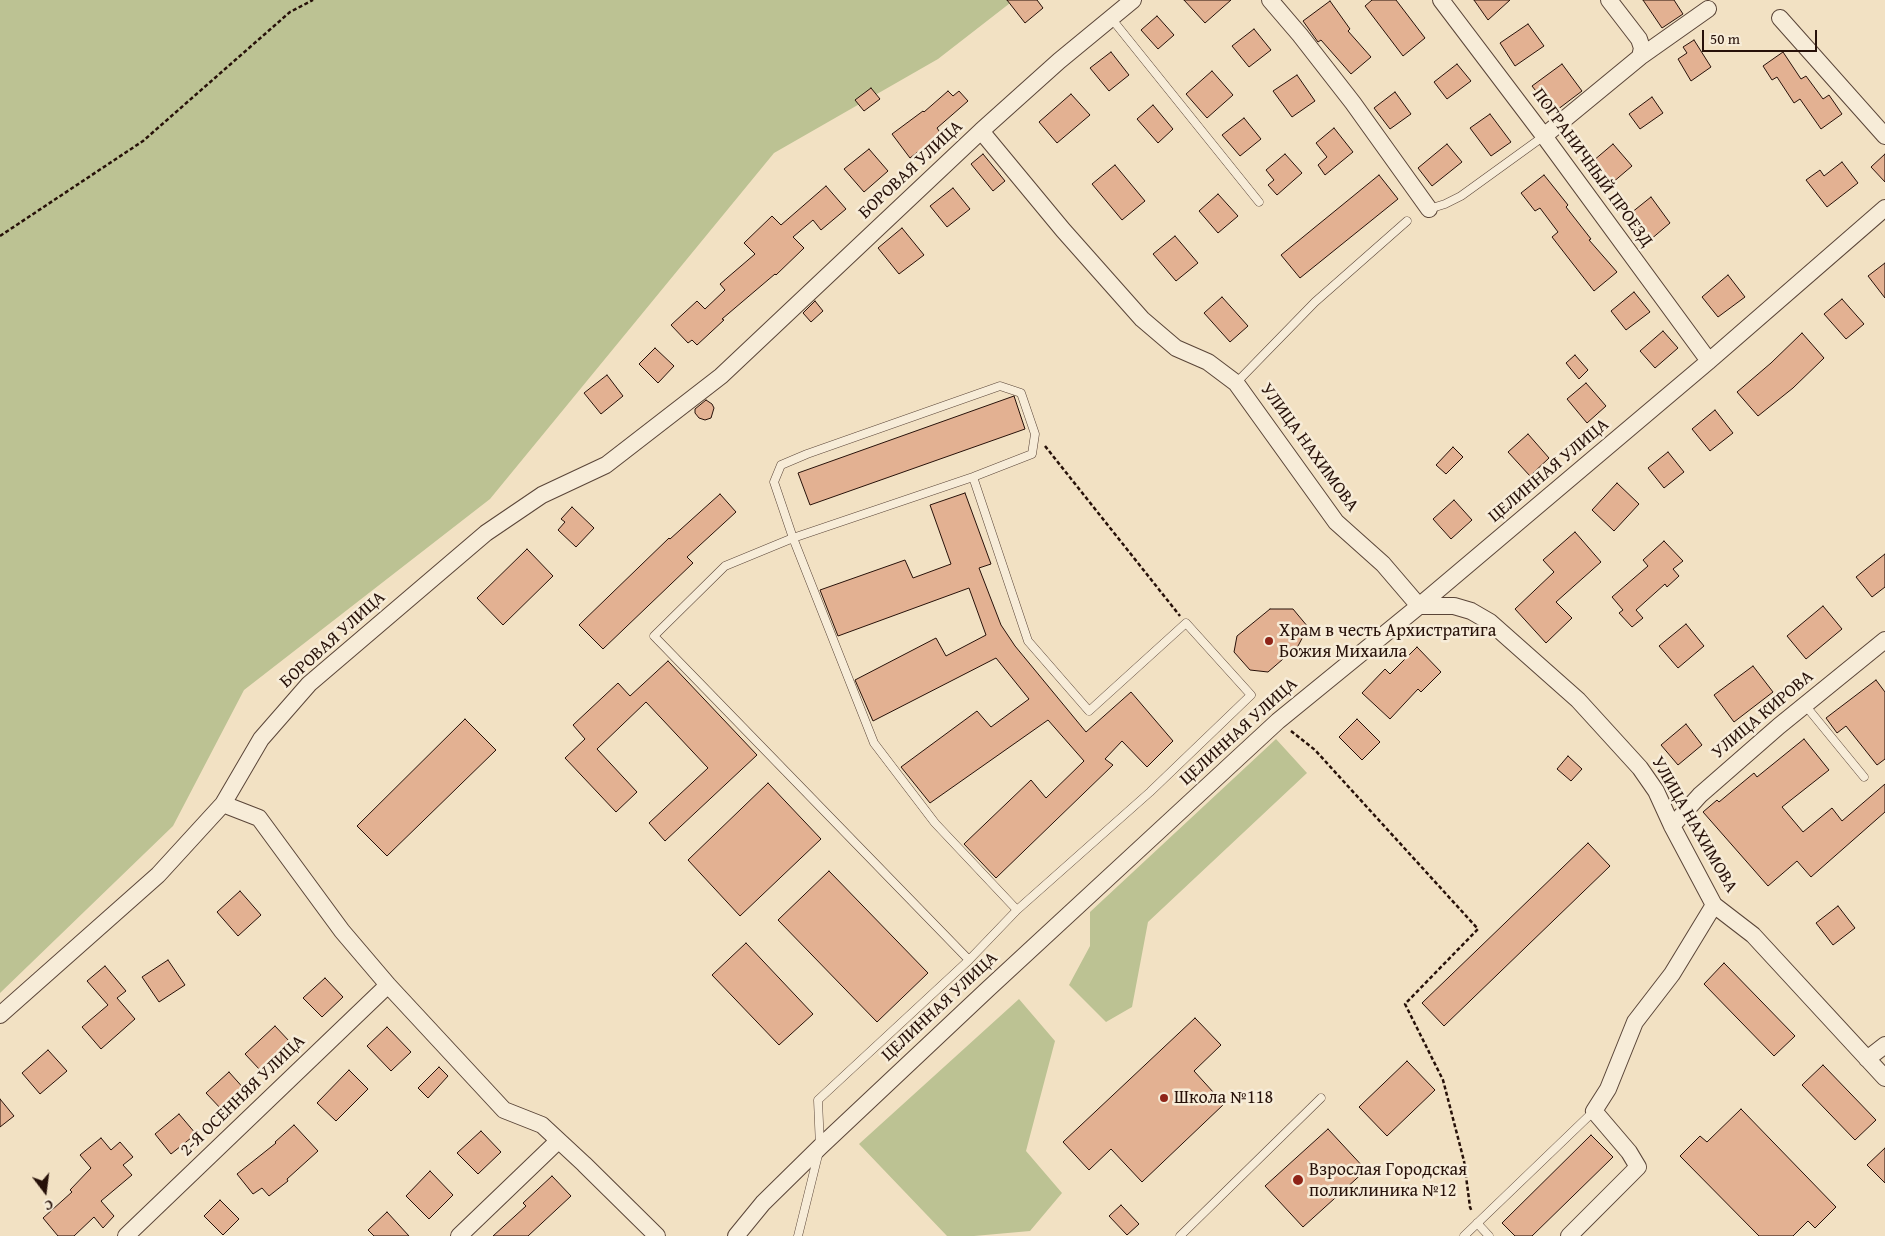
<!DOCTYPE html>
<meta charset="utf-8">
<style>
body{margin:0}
#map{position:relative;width:1885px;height:1236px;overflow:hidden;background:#f2e1c3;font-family:"Gentium Book Plus",serif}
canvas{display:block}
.north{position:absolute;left:20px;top:1166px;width:50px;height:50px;-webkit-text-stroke:4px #f7ecd8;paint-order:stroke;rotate:165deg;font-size:14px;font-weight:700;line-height:20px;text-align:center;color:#271109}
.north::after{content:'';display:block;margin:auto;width:18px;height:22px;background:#271109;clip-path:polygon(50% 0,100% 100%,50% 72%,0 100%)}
.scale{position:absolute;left:1702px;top:30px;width:115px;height:22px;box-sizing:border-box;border:2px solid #271109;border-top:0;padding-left:6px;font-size:15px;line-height:18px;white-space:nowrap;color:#271109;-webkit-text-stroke:4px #f7ecd8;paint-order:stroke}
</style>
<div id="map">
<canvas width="1885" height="1236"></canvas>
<div class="north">С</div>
<div class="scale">50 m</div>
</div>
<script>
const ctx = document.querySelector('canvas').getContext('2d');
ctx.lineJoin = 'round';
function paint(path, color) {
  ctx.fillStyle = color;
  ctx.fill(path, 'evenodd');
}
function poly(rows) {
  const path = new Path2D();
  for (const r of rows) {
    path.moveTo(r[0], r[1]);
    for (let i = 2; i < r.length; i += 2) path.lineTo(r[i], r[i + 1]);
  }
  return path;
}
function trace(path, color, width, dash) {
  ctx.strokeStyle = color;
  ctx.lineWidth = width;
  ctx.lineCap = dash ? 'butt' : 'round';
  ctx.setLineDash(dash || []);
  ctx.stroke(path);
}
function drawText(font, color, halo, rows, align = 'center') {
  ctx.font = font + ' "Gentium Book Plus",serif';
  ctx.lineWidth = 5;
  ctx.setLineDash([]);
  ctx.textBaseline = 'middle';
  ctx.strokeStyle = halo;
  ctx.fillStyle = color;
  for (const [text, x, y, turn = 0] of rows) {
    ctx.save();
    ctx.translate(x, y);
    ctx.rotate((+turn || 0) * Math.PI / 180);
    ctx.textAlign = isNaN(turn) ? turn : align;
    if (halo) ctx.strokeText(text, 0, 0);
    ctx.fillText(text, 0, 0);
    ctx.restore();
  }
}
const green = poly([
 [0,0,1014,0,938,59,774,153,490,499,244,690,173,826,0,993],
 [1276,739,1307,773,1148,922,1132,1007,1106,1022,1069,985,1090,946,1090,912],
 [1019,999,1055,1041,1026,1151,1062,1193,1030,1231,974,1236,947,1236,859,1144]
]);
const building = poly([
 [1007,0,1037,0,1043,8,1025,23,1007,0],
 [1184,0,1231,0,1205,23,1184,0],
 [1372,0,1396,0,1425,38,1403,56,1365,6,1372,0],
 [1474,0,1510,0,1488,20,1474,0],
 [1643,0,1674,0,1683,14,1662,28,1643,0],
 [1330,1,1350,29,1348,31,1371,57,1351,74,1321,40,1318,42,1303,21,1330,1],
 [1157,16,1174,35,1158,49,1141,30,1157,16],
 [1528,24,1544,46,1515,66,1500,43,1528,24],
 [1254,29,1271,50,1249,67,1232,46,1254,29],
 [1694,40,1711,67,1691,81,1678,59,1687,53,1683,47,1694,40],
 [1111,52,1129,75,1109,91,1090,68,1111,52],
 [1783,52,1801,79,1806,76,1823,99,1829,95,1842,114,1821,129,1800,99,1794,103,1777,77,1772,80,1763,66,1783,52],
 [1457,64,1471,81,1447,99,1434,82,1457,64],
 [1562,64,1582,91,1553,113,1532,86,1562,64],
 [1212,71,1233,95,1207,118,1186,94,1212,71],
 [1297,75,1315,101,1292,117,1273,91,1297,75],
 [871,88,880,99,864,111,855,100,871,88],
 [948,91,953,96,959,91,968,101,937,128,941,134,910,158,892,134,923,111,924,112,948,91],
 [1395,92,1411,114,1390,129,1374,108,1395,92],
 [1071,94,1090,115,1057,143,1039,122,1071,94],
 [1652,97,1663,113,1640,129,1629,114,1652,97],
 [1153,105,1173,129,1158,143,1137,119,1153,105],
 [1490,114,1511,142,1491,156,1470,128,1490,114],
 [1244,118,1261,139,1240,156,1222,135,1244,118],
 [1334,128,1353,152,1325,175,1318,165,1327,157,1316,143,1334,128],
 [1447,144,1462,162,1432,186,1418,168,1447,144],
 [1613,144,1632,166,1612,183,1593,161,1613,144],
 [869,149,888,171,864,192,844,169,869,149],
 [983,154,1005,181,993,191,971,164,983,154],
 [1285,154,1302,173,1277,195,1268,185,1274,180,1266,170,1285,154],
 [1885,154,1885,182,1871,167,1885,154],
 [1842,162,1858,183,1827,207,1806,180,1820,170,1824,176,1842,162],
 [1115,165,1145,201,1122,220,1092,184,1115,165],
 [1379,175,1398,199,1300,278,1281,255,1379,175],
 [1544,175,1568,205,1566,207,1591,239,1589,240,1617,272,1594,291,1552,237,1558,232,1540,208,1535,211,1521,193,1544,175],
 [826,186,846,209,821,230,813,220,793,237,804,248,776,275,775,274,722,319,724,320,697,345,692,340,688,343,671,325,697,301,705,309,725,290,720,284,755,254,744,243,772,216,781,225,826,186],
 [953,188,970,209,947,227,930,206,953,188],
 [1218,194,1238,216,1218,233,1199,211,1218,194],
 [1651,197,1670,223,1650,240,1631,213,1651,197],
 [902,228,924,255,899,274,878,248,902,228],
 [1175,236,1198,263,1176,281,1153,254,1175,236],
 [1885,263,1885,298,1868,276,1885,263],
 [1728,275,1745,297,1718,317,1702,297,1728,275],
 [1634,292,1650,312,1626,330,1611,311,1634,292],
 [1222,297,1248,326,1230,342,1204,313,1222,297],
 [1842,299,1864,324,1846,339,1824,314,1842,299],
 [815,301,823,311,811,322,803,313,815,301],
 [1663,331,1678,348,1655,368,1640,351,1663,331],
 [1802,333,1824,358,1793,388,1758,416,1737,392,1771,363,1802,333],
 [655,348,674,366,658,383,639,364,655,348],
 [1575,355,1588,370,1579,379,1566,363,1575,355],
 [607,375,623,396,601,414,584,393,607,375],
 [1586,383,1606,406,1587,423,1567,399,1586,383],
 [1014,396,1025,429,810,505,798,473,1014,396],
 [706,400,712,404,714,408,711,418,705,420,699,418,695,413,695,409,706,400],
 [1715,410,1733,433,1710,451,1692,429,1715,410],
 [1528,434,1549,458,1530,476,1508,452,1528,434],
 [1453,447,1463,457,1446,474,1436,465,1453,447],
 [1668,452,1684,472,1664,488,1648,468,1668,452],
 [1617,483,1639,504,1614,531,1592,510,1617,483],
 [965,493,991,564,979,568,1001,625,1015,646,1086,732,1131,692,1173,741,1147,767,1122,741,1105,759,1113,765,996,878,964,844,1031,780,1046,798,1084,761,1048,720,930,803,901,767,977,711,991,727,1029,699,996,658,873,721,855,680,936,638,946,656,986,635,969,588,838,636,820,590,905,560,913,578,951,564,930,505,965,493],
 [720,494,736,512,687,557,693,563,603,649,579,625,669,538,670,539,720,494],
 [1454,500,1472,520,1451,539,1433,519,1454,500],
 [572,507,594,528,576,547,558,530,565,522,561,519,572,507],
 [1575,532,1601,562,1556,602,1572,618,1546,643,1515,609,1554,572,1543,560,1575,532],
 [1664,541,1683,561,1673,569,1679,576,1667,587,1665,584,1636,610,1643,618,1632,627,1619,613,1623,610,1612,597,1648,566,1643,560,1664,541],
 [527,549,553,576,503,625,477,598,527,549],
 [1885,554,1885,587,1872,597,1856,577,1885,554],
 [1823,606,1842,629,1806,659,1787,636,1823,606],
 [1270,609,1293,609,1308,627,1298,646,1268,672,1250,670,1234,652,1237,636,1270,609],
 [1686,624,1704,646,1678,668,1659,646,1686,624],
 [1417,647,1441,672,1421,692,1418,689,1390,719,1362,693,1385,669,1390,674,1417,647],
 [668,661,757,755,665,841,649,823,708,768,646,702,597,749,637,792,616,812,565,758,585,739,573,725,618,683,630,696,668,661],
 [1753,666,1773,692,1734,722,1714,695,1753,666],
 [1876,680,1885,692,1885,759,1877,765,1846,726,1837,733,1826,718,1876,680],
 [465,719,496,750,387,856,357,826,465,719],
 [1357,719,1380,742,1362,760,1339,737,1357,719],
 [1686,724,1702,745,1678,765,1661,745,1686,724],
 [1804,739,1829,770,1782,807,1803,832,1832,808,1842,821,1885,784,1885,812,1811,877,1797,861,1768,886,1703,812,1717,800,1719,802,1754,773,1757,777,1804,739],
 [1568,756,1582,769,1571,781,1557,769,1568,756],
 [768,783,821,839,740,916,688,860,768,783],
 [1588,843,1610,866,1444,1026,1422,1003,1588,843],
 [829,871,928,973,877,1022,778,920,829,871],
 [240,891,261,915,238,936,217,912,240,891],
 [1838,906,1855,928,1833,945,1816,923,1838,906],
 [746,943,813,1014,779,1045,712,975,746,943],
 [168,960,185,985,159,1002,142,977,168,960],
 [1724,963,1795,1036,1774,1056,1704,984,1724,963],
 [105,966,126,991,117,998,135,1019,101,1049,82,1027,108,1005,87,981,105,966],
 [325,978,343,997,322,1017,303,998,325,978],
 [1195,1018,1221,1045,1194,1071,1224,1104,1142,1182,1111,1149,1089,1170,1063,1142,1195,1018],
 [275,1026,290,1042,260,1070,245,1054,275,1026],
 [387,1027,411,1052,391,1071,367,1046,387,1027],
 [48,1050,67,1071,40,1094,22,1073,48,1050],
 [1407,1061,1435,1090,1387,1136,1359,1107,1407,1061],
 [1823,1065,1876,1120,1855,1140,1802,1085,1823,1065],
 [439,1067,448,1076,428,1098,418,1088,439,1067],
 [349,1070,368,1089,336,1121,317,1103,349,1070],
 [229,1072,246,1091,239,1096,244,1101,232,1112,228,1106,223,1111,206,1093,229,1072],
 [0,1099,14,1116,0,1127,0,1099],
 [1741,1109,1836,1207,1815,1228,1808,1221,1793,1236,1759,1236,1680,1156,1700,1136,1707,1142,1741,1109],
 [179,1114,196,1134,171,1154,155,1134,179,1114],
 [294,1125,318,1151,287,1179,288,1181,269,1196,262,1188,253,1194,237,1174,276,1143,275,1142,294,1125],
 [1328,1129,1366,1170,1303,1227,1265,1186,1328,1129],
 [481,1131,501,1152,478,1174,457,1153,481,1131],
 [1591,1135,1613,1157,1532,1236,1515,1236,1502,1223,1591,1135],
 [101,1138,111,1150,120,1142,133,1157,123,1165,132,1175,101,1201,114,1216,103,1228,94,1217,74,1236,58,1236,43,1218,72,1192,70,1190,91,1168,80,1155,101,1138],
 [1885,1148,1885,1183,1867,1165,1885,1148],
 [430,1171,453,1195,429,1219,406,1196,430,1171],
 [552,1176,571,1196,528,1236,493,1236,526,1206,523,1203,552,1176],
 [220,1200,239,1219,223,1235,204,1216,220,1200],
 [1121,1205,1139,1224,1127,1235,1109,1216,1121,1205],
 [387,1212,409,1236,374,1236,368,1230,387,1212]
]);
const path = poly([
 [0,236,143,141,290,12,313,0],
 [1045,446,1180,616],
 [1291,731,1315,750,1478,929,1405,1004,1443,1080,1464,1161,1470,1207,1472,1212]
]);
const lane = poly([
 [1111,18,1259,202],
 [1429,209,1445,204,1461,196,1544,136],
 [1236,383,1315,302,1407,221],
 [1805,705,1864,777],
 [969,960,654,636,725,566,793,538,973,477,1032,454,1035,434,1021,393,1000,386,807,454,781,465,774,482,793,538,874,743,935,823,1017,910],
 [1477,1223,1489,1236],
 [798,1236,820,1147,818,1100,969,960,1017,910,1150,792,1251,695,1186,623,1089,711,1028,641,973,477],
 [1180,1236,1321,1098],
 [1464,1236,1594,1111]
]);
const street = poly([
 [1270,0,1300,35,1353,103,1429,209],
 [1441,0,1544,136,1709,361],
 [1780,18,1885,136],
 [1640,57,1708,9],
 [981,131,1063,230,1142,319,1176,348,1208,362,1236,383,1336,522,1383,564,1419,606,1454,606,1471,611,1490,622,1578,700,1640,768,1656,791,1672,826,1714,905,1753,935,1885,1078],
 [1544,136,1640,57,1642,48,1639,39,1609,0],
 [223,804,259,818,342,931,388,985,504,1110,542,1125,584,1164,657,1236],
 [1672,826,1700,795,1779,726,1885,640],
 [0,1015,158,875,223,804,261,739,309,684,486,533,542,495,606,465,721,376,981,131,1059,61,1133,0],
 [1867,1059,1885,1045],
 [126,1236,388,985],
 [459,1236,558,1141],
 [736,1236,763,1203,820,1147,988,989,1278,721,1419,606,1709,361,1885,208],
 [1569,1236,1638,1167,1629,1152,1594,1111,1608,1089,1635,1022,1672,974,1714,905]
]);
const markers = [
 [1269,641,5,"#8f2418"],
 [1164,1098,5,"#8f2418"],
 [1298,1180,6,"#8f2418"]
];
const streetNames = [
 ["ПОГРАНИЧНЫЙ ПРОЕЗД",1592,168,54],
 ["БОРОВАЯ УЛИЦА",911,170,-43],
 ["УЛИЦА НАХИМОВА",1309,448,54],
 ["ЦЕЛИННАЯ УЛИЦА",1549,471,-40],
 ["БОРОВАЯ УЛИЦА",333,640,-42],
 ["УЛИЦА КИРОВА",1763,715,-40],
 ["ЦЕЛИННАЯ УЛИЦА",1239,732,-42],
 ["УЛИЦА НАХИМОВА",1694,825,60],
 ["ЦЕЛИННАЯ УЛИЦА",940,1007,-43],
 ["2-Я ОСЕННЯЯ УЛИЦА",243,1096,-44]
];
const poiNames = [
 ["Храм в честь Архистратига",1279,631],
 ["Божия Михаила",1279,652],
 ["Школа №118",1174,1098],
 ["Взрослая Городская",1309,1170],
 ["поликлиника №12",1309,1191]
];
paint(green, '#bcc293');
paint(building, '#e3b192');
trace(building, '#271109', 1);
trace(lane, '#5a4538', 9);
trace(street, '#5a4538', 18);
trace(path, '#271109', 2.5, [4, 2.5]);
trace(lane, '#f7ecd8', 8);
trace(street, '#f7ecd8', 16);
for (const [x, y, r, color] of markers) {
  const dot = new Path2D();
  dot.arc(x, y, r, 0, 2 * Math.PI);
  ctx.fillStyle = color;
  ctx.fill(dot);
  trace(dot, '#f7ecd8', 2);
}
drawText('18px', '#271109', '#f7ecd8', streetNames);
drawText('18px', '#271109', '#f7ecd8', poiNames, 'left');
</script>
